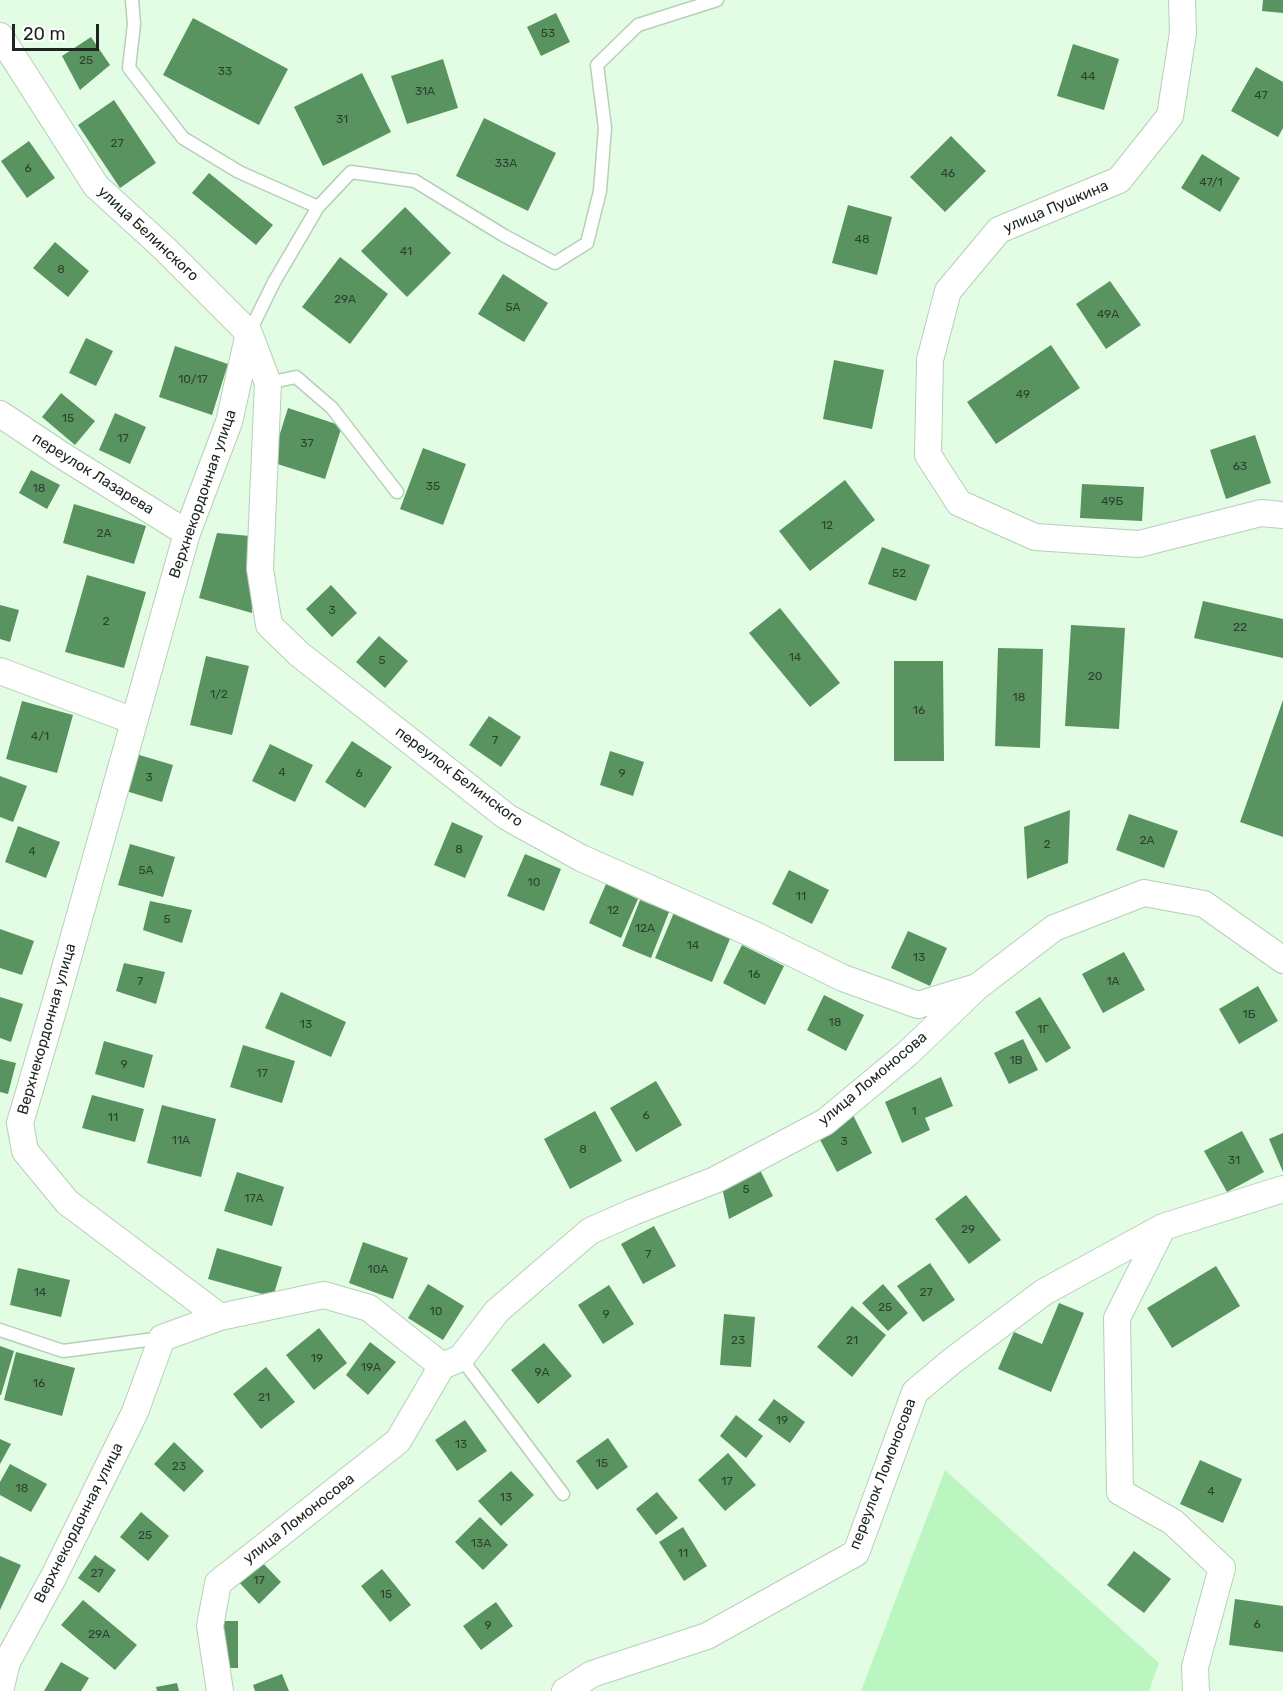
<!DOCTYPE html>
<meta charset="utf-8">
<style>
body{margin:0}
#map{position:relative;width:1283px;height:1691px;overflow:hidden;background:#e3fde4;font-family:Rubik,sans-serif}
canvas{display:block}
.scale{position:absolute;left:12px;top:24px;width:87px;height:27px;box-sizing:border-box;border:3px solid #1d261e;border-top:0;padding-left:8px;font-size:18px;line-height:21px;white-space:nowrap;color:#1d261e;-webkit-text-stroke:4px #fff;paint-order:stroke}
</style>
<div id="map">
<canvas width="1283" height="1691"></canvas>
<div class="scale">20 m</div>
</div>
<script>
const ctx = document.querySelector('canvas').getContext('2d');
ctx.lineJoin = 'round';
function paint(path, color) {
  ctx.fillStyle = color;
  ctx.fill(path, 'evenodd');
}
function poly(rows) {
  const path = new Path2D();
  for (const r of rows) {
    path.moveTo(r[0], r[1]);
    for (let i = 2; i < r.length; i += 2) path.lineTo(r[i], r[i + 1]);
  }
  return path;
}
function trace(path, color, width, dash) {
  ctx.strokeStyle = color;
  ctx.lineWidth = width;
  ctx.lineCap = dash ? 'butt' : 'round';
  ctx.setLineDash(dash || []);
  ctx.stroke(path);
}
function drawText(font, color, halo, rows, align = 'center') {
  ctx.font = font + ' Rubik,sans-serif';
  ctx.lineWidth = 4.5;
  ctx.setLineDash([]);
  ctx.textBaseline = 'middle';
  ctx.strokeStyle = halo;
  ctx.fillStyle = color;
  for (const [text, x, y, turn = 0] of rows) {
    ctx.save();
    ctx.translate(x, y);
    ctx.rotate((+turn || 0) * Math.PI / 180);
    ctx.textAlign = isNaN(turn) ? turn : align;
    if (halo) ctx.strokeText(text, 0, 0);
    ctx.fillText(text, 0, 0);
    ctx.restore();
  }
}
const green = poly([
 [945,1470,1159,1663,1149,1691,861,1691]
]);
const building = poly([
 [1263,0,1283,0,1283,13,1262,11],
 [556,13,570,42,541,56,527,27],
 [193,18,288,69,259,125,163,75],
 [91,37,110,65,80,90,62,56],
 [1073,44,1119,59,1104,110,1057,96],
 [443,59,458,108,407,124,391,76],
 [1256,67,1283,82,1283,128,1278,137,1231,111],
 [362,73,391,132,323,166,294,107],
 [114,100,156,163,120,188,78,125],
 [484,118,556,153,528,211,456,176],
 [951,136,986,171,945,212,910,177],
 [29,141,55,178,27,198,1,161],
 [1202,154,1240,178,1220,212,1181,188],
 [209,173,273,225,256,245,192,193],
 [848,205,892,217,877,275,832,263],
 [405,207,451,253,407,297,361,251],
 [55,242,89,271,68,297,33,268],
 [340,257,388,294,350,344,302,307],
 [503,274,548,303,524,342,478,314],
 [1110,281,1141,325,1106,349,1076,304],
 [86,338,113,351,96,386,69,373],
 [1051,345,1080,388,996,444,967,402],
 [175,346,228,364,212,415,159,397],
 [834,360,884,370,872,429,823,419],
 [61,393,95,421,75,445,42,417],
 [288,408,342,426,325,479,271,462],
 [115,413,146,427,130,464,99,450],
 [1255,435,1271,483,1226,499,1210,450],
 [423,448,466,464,443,525,400,509],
 [31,470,60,485,47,509,19,493],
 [845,480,875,520,810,571,779,531],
 [1082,484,1144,487,1142,521,1080,518],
 [74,504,146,526,134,564,63,543],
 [217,533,250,536,252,613,199,598],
 [882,547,930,565,916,601,868,584],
 [87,575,146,592,124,668,65,652],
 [331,585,357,613,332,637,306,609],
 [1203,601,1283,619,1283,658,1194,638],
 [0,605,19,610,10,642,0,639],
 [780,608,840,683,810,707,749,633],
 [1071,625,1125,628,1119,729,1065,726],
 [379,636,408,661,385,688,356,662],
 [998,648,1043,649,1040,748,995,746],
 [206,656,249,666,232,735,190,725],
 [894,661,943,661,944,761,894,761],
 [1283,700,1283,837,1240,822],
 [22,701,73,715,57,773,6,759],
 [489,716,521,737,501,767,469,745],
 [352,741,392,767,365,808,325,782],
 [270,744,313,765,295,802,252,781],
 [610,751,644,762,633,796,600,785],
 [136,754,173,765,162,802,126,791],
 [0,776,27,786,13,822,0,817],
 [1070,810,1068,863,1027,879,1024,827],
 [1129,814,1178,831,1164,868,1116,850],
 [452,822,483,836,465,878,434,865],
 [18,826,60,842,46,878,5,862],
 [130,844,175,857,163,897,118,885],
 [525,854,561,869,544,911,507,896],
 [789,870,829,890,812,924,772,904],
 [606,884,638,899,621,938,589,923],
 [640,900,669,912,651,958,622,946],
 [150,901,192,910,182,943,143,930],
 [675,910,732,934,712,982,655,958],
 [0,929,34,941,22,975,0,968],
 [908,931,947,948,930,986,891,968],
 [742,945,784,966,765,1005,723,983],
 [1124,952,1145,990,1103,1013,1082,974],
 [124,963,165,972,156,1004,116,991],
 [1258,986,1278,1021,1239,1044,1219,1009],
 [281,992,346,1022,331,1057,265,1028],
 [824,995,864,1015,846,1051,807,1030],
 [0,997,23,1004,11,1042,0,1038],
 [1040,997,1071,1048,1046,1063,1015,1012],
 [1023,1039,1038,1070,1009,1084,994,1053],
 [104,1041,153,1055,144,1088,95,1074],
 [243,1045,295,1061,282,1103,230,1087],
 [0,1059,16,1063,8,1094,0,1092],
 [941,1077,953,1106,925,1118,930,1130,902,1143,885,1102],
 [656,1081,682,1125,636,1152,610,1108],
 [92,1095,144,1109,135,1142,82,1128],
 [162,1105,216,1119,201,1177,147,1163],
 [595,1111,622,1161,570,1189,544,1139],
 [852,1113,872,1153,837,1172,816,1132],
 [1242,1131,1264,1172,1227,1192,1204,1151],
 [1283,1133,1283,1172,1269,1139],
 [757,1164,773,1196,729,1219,721,1183],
 [237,1172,284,1187,272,1226,224,1211],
 [966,1195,1001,1240,969,1264,935,1219],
 [654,1226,676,1266,643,1284,621,1244],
 [363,1242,408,1258,393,1299,349,1283],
 [217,1248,282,1267,273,1297,208,1279],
 [930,1263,955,1300,923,1322,897,1286],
 [1216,1266,1240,1306,1172,1348,1147,1308],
 [18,1268,70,1280,61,1317,10,1305],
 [428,1284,464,1306,443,1340,408,1318],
 [883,1284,908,1313,888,1331,862,1303],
 [609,1285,634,1324,603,1344,578,1305],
 [1059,1303,1084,1313,1051,1392,998,1369,1014,1332,1042,1344],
 [852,1306,886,1335,852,1377,817,1347],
 [724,1314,755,1317,751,1367,720,1365],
 [319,1328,347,1363,314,1390,286,1355],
 [370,1342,396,1362,368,1395,346,1375],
 [544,1343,572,1376,538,1404,511,1370],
 [0,1346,14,1351,1,1395,0,1395],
 [16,1352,75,1368,62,1416,4,1400],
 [266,1367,295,1402,261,1429,233,1394],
 [774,1399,805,1422,790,1443,758,1420],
 [736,1415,763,1436,746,1458,720,1436],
 [465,1420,487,1451,457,1471,435,1440],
 [608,1438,628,1467,597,1490,576,1461],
 [0,1439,11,1444,0,1464],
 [174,1442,204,1471,184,1492,154,1464],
 [728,1453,756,1485,725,1511,698,1480],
 [1200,1460,1242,1479,1223,1523,1180,1504],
 [10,1464,47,1484,31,1512,0,1495,0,1482],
 [511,1471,534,1495,501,1526,478,1501],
 [657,1492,678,1518,656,1535,636,1509],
 [141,1512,169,1536,148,1561,120,1537],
 [480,1517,508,1545,483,1570,455,1542],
 [683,1527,707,1566,684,1581,659,1542],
 [1134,1551,1171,1579,1144,1613,1107,1585],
 [95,1555,116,1570,99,1593,78,1578],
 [0,1556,21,1565,0,1610],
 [258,1558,281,1582,259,1604,236,1579],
 [382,1569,411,1605,390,1622,361,1586],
 [1235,1599,1283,1606,1283,1652,1229,1645],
 [83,1600,137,1645,115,1670,61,1625],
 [496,1602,513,1626,481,1650,463,1626],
 [217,1621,238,1621,238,1668,217,1668],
 [61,1662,89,1678,81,1691,44,1691],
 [282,1674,289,1691,255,1691,253,1685],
 [177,1683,179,1691,157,1691,156,1687]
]);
const lane = poly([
 [132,0,134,24,129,68,183,138,239,172,318,207],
 [249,333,274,282,318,207,351,172,415,181,503,235,555,263,587,243,600,191,605,128,597,65,638,25,717,0],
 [268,383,296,377,332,408,397,492],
 [0,1330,63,1351,162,1338],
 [461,1358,563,1494]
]);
const street = poly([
 [1182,0,1183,33,1170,116,1119,180,999,230,948,291,930,360,928,455,959,503,1035,537,1139,544,1261,513,1283,515],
 [0,36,96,186,164,248,249,333,268,383,260,569,269,625,299,654,507,817,581,858,755,935,843,978,918,1005,977,987],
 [0,414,63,456,187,533],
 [0,671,134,721],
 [1163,1227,1117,1318,1120,1492,1173,1522,1222,1568,1195,1667,1196,1691],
 [220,1317,324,1295,369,1308,442,1366],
 [0,1691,7,1662,54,1576,135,1412,162,1338,220,1317,67,1202,25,1151,20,1123,55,1004,187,533,229,422,249,333],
 [220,1691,210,1626,218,1583,398,1441,442,1366,461,1358,497,1311,590,1231,633,1212,715,1180,825,1122,908,1053,977,987,1054,928,1144,893,1204,904,1283,960],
 [565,1691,592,1674,707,1636,856,1553,915,1392,952,1361,1044,1292,1163,1227,1283,1189]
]);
const numberNames = [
 ["53",548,34],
 ["25",86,61],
 ["33",225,72],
 ["44",1088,77],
 ["31А",425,92],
 ["47",1261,96],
 ["31",342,120],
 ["27",117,144],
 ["33А",506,164],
 ["6",28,169],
 ["46",948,174],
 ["47/1",1211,183],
 ["48",862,240],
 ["41",406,252],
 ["8",61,270],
 ["29А",345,300],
 ["5А",513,308],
 ["49А",1108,315],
 ["10/17",193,380],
 ["49",1023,395],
 ["15",68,419],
 ["17",123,439],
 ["37",307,444],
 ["63",1240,467],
 ["35",433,487],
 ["18",39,489],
 ["49Б",1112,502],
 ["12",827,526],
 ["2А",104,534],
 ["52",899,574],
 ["3",332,611],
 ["2",106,622],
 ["22",1240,628],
 ["14",795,658],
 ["5",382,661],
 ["20",1095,677],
 ["1/2",219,695],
 ["18",1019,698],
 ["16",919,711],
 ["4/1",40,737],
 ["7",495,741],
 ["4",282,773],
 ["6",359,774],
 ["9",622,774],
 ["3",149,778],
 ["2А",1147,841],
 ["2",1047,845],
 ["8",459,850],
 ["4",32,852],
 ["5А",146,871],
 ["10",534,883],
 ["11",801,897],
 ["12",613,911],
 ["5",167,920],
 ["12А",645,929],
 ["14",693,946],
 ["13",919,958],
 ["16",754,975],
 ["7",140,982],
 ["1А",1113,982],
 ["1Б",1249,1015],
 ["18",835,1023],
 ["13",306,1025],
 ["1Г",1043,1030],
 ["1В",1016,1061],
 ["9",124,1065],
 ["17",262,1074],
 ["1",914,1112],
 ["6",646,1116],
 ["11",113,1118],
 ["11А",181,1141],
 ["3",844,1142],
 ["8",583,1150],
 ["31",1234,1161],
 ["5",746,1190],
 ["17А",254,1199],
 ["29",968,1230],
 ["7",648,1255],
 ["10А",378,1270],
 ["14",40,1293],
 ["27",926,1293],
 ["25",885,1308],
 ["10",436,1312],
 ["9",606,1315],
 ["23",738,1341],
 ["21",852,1341],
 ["19",317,1359],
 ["19А",371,1368],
 ["9А",542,1373],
 ["16",39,1384],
 ["21",264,1398],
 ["19",782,1421],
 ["13",461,1445],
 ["15",602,1464],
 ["23",179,1467],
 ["17",727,1482],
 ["18",22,1489],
 ["4",1211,1492],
 ["13",506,1498],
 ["25",145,1536],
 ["13А",481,1544],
 ["11",683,1554],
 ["27",97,1574],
 ["17",259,1581],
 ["15",386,1595],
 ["6",1257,1625],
 ["9",488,1626],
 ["29А",99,1635]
];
const streetNames = [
 ["улица Пушкина",1056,207,-23],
 ["улица Белинского",148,234,43],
 ["переулок Лазарева",93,474,32],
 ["Верхнекордонная улица",203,494,-71],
 ["переулок Белинского",459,777,37],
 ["Верхнекордонная улица",47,1029,-74],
 ["улица Ломоносова",873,1079,-40],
 ["переулок Ломоносова",883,1474,-69],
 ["улица Ломоносова",299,1519,-38],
 ["Верхнекордонная улица",79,1523,-63]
];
paint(green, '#bbf5c0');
paint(building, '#599360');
trace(lane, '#b6cfb8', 15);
trace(street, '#b6cfb8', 28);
trace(lane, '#fff', 12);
trace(street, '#fff', 26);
drawText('12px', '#2c412e', null, numberNames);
drawText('15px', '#1d261e', '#fff', streetNames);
</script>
